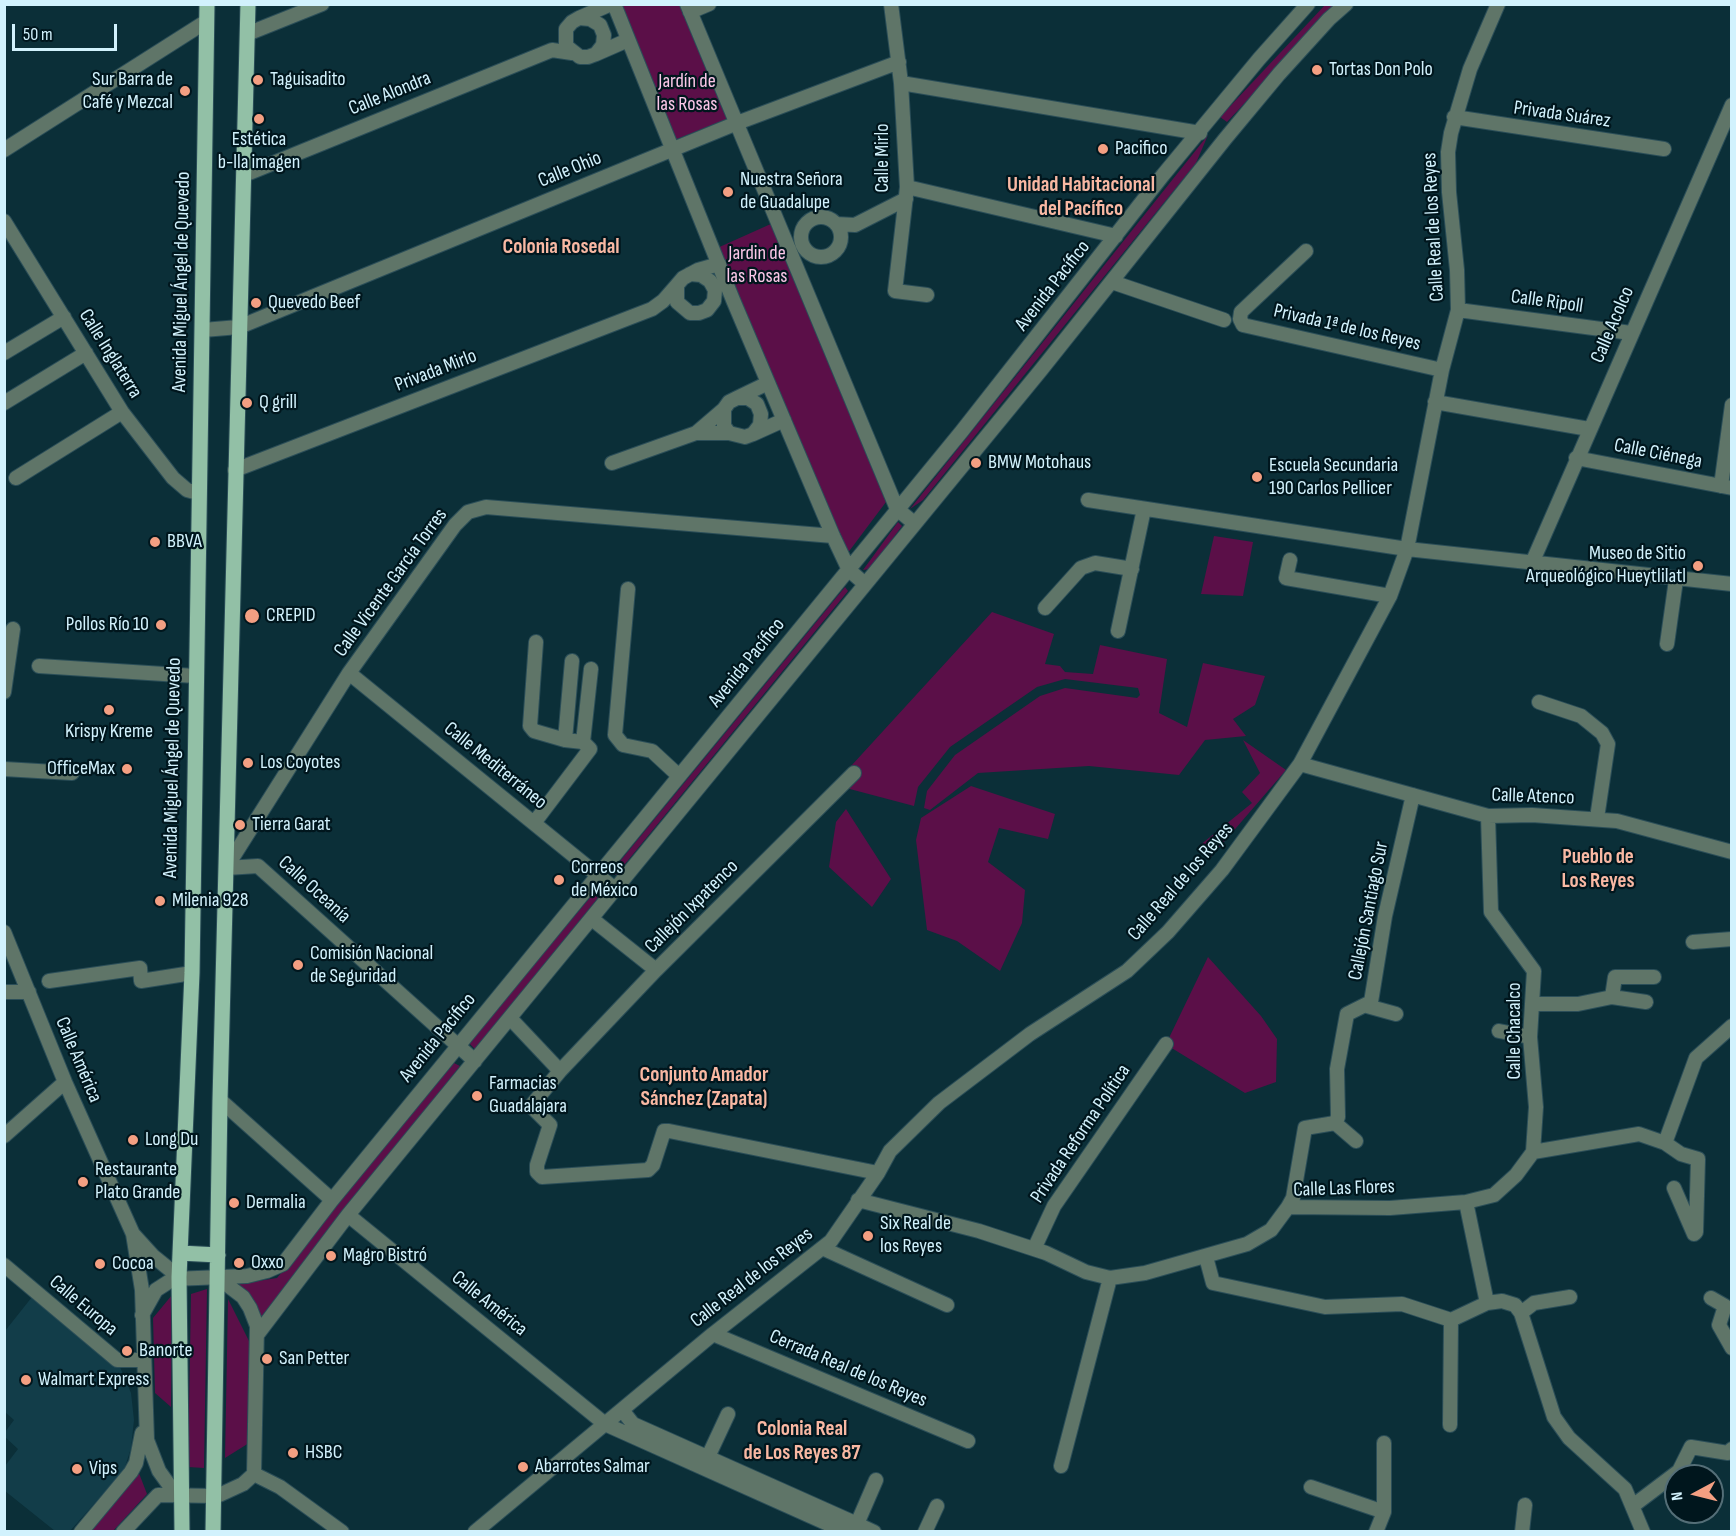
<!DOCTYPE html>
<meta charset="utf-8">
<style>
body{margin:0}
#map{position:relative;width:1736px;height:1536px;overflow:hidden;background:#0b2f38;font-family:"Sofia Sans Condensed",sans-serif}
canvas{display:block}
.frame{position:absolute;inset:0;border:6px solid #d2f2fd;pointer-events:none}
.north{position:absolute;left:1664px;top:1464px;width:60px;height:60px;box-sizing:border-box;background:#00161d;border:2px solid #546e77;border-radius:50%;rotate:263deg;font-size:16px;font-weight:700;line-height:24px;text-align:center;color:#d2f2fd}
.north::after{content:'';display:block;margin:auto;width:21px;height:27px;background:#f39f82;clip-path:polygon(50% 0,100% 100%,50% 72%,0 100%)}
.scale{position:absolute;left:12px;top:24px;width:105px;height:27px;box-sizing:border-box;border:3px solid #d2f2fd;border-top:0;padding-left:8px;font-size:18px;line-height:21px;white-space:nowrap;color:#d2f2fd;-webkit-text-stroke:4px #00161d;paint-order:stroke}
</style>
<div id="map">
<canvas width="1736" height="1536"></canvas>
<div class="frame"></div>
<div class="north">N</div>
<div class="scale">50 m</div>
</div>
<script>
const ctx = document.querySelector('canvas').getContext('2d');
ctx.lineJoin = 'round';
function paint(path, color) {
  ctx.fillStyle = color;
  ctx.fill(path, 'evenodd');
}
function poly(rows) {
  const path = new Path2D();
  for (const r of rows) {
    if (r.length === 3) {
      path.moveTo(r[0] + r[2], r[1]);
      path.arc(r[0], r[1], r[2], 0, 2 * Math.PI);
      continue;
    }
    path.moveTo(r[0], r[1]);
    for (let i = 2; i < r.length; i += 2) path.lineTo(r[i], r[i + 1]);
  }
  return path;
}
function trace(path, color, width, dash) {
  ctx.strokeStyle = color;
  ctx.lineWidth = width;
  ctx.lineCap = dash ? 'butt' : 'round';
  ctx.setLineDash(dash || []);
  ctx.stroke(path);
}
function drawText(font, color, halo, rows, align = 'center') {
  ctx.font = font + ' "Sofia Sans Condensed",sans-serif';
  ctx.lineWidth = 4.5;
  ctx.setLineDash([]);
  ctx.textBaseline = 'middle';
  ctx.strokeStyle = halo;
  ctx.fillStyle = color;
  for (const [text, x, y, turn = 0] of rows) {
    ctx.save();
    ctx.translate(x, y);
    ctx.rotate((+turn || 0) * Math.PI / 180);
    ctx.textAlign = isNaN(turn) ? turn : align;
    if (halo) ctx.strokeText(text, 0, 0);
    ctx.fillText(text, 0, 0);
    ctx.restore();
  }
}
const built = poly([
 [32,1297,120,1367,131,1393,134,1420,131,1448,124,1470,70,1531,55,1531,5,1491,5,1466,18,1449,5,1437,5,1432,14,1420,5,1412,5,1331]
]);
const green = poly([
 [619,5,684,5,732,117,672,141],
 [1325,5,1336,5,1227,122,1220,117],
 [1208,135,1196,163,923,500,910,509],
 [773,223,889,498,847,554,715,249],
 [898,522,902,526,870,569,863,570],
 [1214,536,1253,542,1243,596,1201,594],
 [845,587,848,591,616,875,612,871],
 [992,612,1054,634,1045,664,1060,666,1065,672,1093,674,1100,645,1167,659,1159,713,1187,727,1203,663,1265,676,1255,705,1233,719,1246,736,1205,740,1179,775,1089,766,978,773,930,810,924,808,927,791,955,755,1040,696,1065,688,1137,698,1140,695,1138,688,1065,679,1037,687,950,747,918,787,914,806,846,788,830,789],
 [1243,740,1286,770,1211,857,1199,846,1252,803,1242,792,1260,773],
 [971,786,1055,814,1048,839,999,828,988,862,1025,890,1022,923,1000,971,957,941,927,930,916,840,921,818],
 [846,809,891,879,872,907,829,867,836,822],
 [593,894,598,898,475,1049,469,1043],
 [1208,957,1261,1016,1277,1039,1276,1082,1245,1093,1170,1047,1168,1040],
 [454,1063,460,1066,261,1317,239,1284,277,1278],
 [207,1289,204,1468,188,1467,191,1294],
 [172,1295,171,1407,155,1393,153,1318],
 [228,1299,250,1343,249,1443,225,1458],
 [137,1468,147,1494,113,1531,90,1532,135,1478]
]);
const minor = poly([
 [614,4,733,300,833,536,849,570,865,584],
 [687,4,897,509,914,523],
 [891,4,901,83,907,187,895,291,927,295],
 [690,12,709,4],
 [579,18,590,19,600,25,604,35,603,45,596,54,588,57,580,57,566,46,566,29,572,22,579,18,611,4],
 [247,34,322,4],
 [596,54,628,40],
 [901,83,1200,133],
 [1454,117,1664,149],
 [4,150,207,21],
 [244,175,552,50,572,53],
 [907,187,1116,236],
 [821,237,20],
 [4,221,122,412,173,478,187,490,198,493],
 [836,224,855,225,906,199],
 [1306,251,1241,312,1240,319,1243,325,1442,370],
 [690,274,701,275,710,281,715,290,714,301,707,310,699,313,690,313,677,302,677,285,683,278,698,270,719,264],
 [1112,282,1224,320],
 [1458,310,1631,333],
 [203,330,239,327,737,123,899,62],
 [4,353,64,317],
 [737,398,748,398,757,404,761,414,760,425,753,434,745,437,729,433,724,426,724,409,729,402,737,398,768,383],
 [1435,402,1589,429],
 [4,403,86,353],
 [696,433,724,409],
 [753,434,784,420],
 [1576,458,1732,488],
 [612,463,696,433,729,433],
 [235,470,652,309,663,301,677,285],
 [16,478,122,412],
 [1721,486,1732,405],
 [1088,500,1407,549,1732,584],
 [1290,560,1286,578,1390,596],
 [1532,563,1732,105],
 [628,589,615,735,623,745,652,751,679,776],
 [1045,608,1081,568,1095,563,1132,569],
 [1118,631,1144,509],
 [1667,644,1676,580],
 [39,666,195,676],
 [349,673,616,890],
 [4,692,13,629],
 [1539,702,1581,716,1602,733,1608,744,1597,818],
 [565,740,572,661],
 [583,742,591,669],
 [1300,764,1488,816,1532,815,1617,821,1732,852],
 [4,769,72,773],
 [854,773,656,970,560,1071,531,1106,550,1125,537,1165,537,1172,542,1177,648,1170,653,1165,664,1131,669,1131,878,1173],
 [1488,816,1491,912,1534,971,1530,1037,1536,1107,1533,1152],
 [534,823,590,749,583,742,565,740,534,731,530,726,536,642],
 [226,868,349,673,455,525,468,512,486,507,833,536],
 [226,868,258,866,475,1061],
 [592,919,656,970],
 [4,932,65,1082,133,1234,142,1290,147,1440,159,1471,172,1489,182,1496],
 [1693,942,1732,939],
 [49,981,140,968,141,981,192,973],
 [4,992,29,992],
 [1612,997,1615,977,1654,977],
 [1534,1004,1578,1004,1612,997,1646,1002],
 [1367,1006,1396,1014],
 [510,1018,560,1071],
 [1499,1031,1530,1037],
 [220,1100,332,1200],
 [1335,1123,1356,1141],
 [4,1136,65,1082],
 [1665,1143,1681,1154,1698,1159,1696,1232,1694,1234,1674,1188],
 [858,1200,979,1231,1046,1253,1086,1272,1110,1278,1145,1273,1247,1244,1271,1230,1288,1207,1390,1208,1466,1202,1494,1195,1516,1175,1533,1152,1639,1134,1665,1143,1696,1058,1732,1026],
 [1466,1202,1487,1303,1502,1301,1515,1305,1521,1313,1554,1417,1569,1438,1625,1489,1643,1532],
 [1288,1207,1293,1198,1305,1128,1335,1123,1338,1117,1337,1069,1347,1014,1371,1002,1385,916,1413,795],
 [348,1215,605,1424,846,1532],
 [133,1234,153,1256,179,1277],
 [822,1248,947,1305],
 [1034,1249,1054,1206,1166,1044],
 [1206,1257,1213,1283,1325,1307,1402,1304,1451,1320,1487,1303],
 [4,1265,117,1360,143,1360],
 [1711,1298,1725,1306,1719,1325,1732,1348],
 [1521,1313,1534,1303,1570,1297],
 [142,1315,156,1290,173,1279,247,1276,267,1271,283,1264,332,1200,962,431,1163,175,1259,59,1308,4],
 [713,1334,968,1441],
 [257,1335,348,1215,1041,370,1225,139,1279,74,1329,19,1346,4],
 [622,1410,633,1424,857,1524,876,1480],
 [1450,1425,1451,1320],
 [707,1459,728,1414],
 [1061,1466,1110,1278],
 [254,1474,280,1487,342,1532],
 [1311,1487,1384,1512],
 [1634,1505,1679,1471,1691,1447,1728,1453,1732,1449],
 [857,1524,874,1532],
 [81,1532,131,1472,136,1463,142,1433],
 [123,1532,158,1495,217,1496,243,1484,254,1474,257,1326,250,1308,243,1297,218,1278],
 [475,1532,713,1334,831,1241,878,1173,890,1151,939,1103,1030,1034,1127,971,1168,932,1222,870,1300,764,1390,596,1407,549,1442,370,1458,310,1457,270,1449,192,1448,152,1451,133,1470,69,1498,4],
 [925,1532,937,1506],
 [1376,1532,1384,1512,1384,1443],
 [1522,1532,1525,1505]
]);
const major = poly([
 [180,1253,218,1255],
 [182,1532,179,1277,192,973,207,4],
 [213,1532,220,1100,248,4]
]);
const markers = [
 [1317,70,6,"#f39f82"],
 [258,80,6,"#f39f82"],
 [185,91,6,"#f39f82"],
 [259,119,6,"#f39f82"],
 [1103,149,6,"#f39f82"],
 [728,192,6,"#f39f82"],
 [256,303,6,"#f39f82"],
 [247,403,6,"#f39f82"],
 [976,463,6,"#f39f82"],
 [1257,477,6,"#f39f82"],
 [155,542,6,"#f39f82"],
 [1698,566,6,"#f39f82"],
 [252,616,8,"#f39f82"],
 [161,625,6,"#f39f82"],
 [109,710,6,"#f39f82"],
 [248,763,6,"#f39f82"],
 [127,769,6,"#f39f82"],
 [240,825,6,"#f39f82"],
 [559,880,6,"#f39f82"],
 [160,901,6,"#f39f82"],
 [298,965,6,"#f39f82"],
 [477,1096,6,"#f39f82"],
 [133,1140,6,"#f39f82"],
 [83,1182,6,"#f39f82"],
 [234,1203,6,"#f39f82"],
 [868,1236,6,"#f39f82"],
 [331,1256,6,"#f39f82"],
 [239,1263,6,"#f39f82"],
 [100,1264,6,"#f39f82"],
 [127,1351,6,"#f39f82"],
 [267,1359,6,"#f39f82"],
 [26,1380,6,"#f39f82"],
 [293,1453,6,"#f39f82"],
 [523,1467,6,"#f39f82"],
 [77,1469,6,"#f39f82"]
];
const poiNames = [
 ["Tortas Don Polo",1329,70],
 ["Sur Barra de",173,80,"right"],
 ["Café y Mezcal",173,103,"right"],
 ["Taguisadito",270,80],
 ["Estética",259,140,"center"],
 ["b-lla imagen",259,163,"center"],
 ["Pacifico",1115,149],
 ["Nuestra Señora",740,180],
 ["de Guadalupe",740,203],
 ["Quevedo Beef",268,303],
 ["Q grill",259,403],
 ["BMW Motohaus",988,463],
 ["Escuela Secundaria",1269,466],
 ["190 Carlos Pellicer",1269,489],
 ["BBVA",167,542],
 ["Museo de Sitio",1686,554,"right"],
 ["Arqueológico Hueytlilatl",1686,577,"right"],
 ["CREPID",266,616],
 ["Pollos Río 10",149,625,"right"],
 ["Krispy Kreme",109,732,"center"],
 ["Los Coyotes",260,763],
 ["OfficeMax",115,769,"right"],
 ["Tierra Garat",252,825],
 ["Correos",571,868],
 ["de México",571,891],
 ["Milenia 928",172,901],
 ["Comisión Nacional",310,954],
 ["de Seguridad",310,977],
 ["Farmacias",489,1084],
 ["Guadalajara",489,1107],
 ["Long Du",145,1140],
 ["Restaurante",95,1170],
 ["Plato Grande",95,1193],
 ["Dermalia",246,1203],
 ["Six Real de",880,1224],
 ["los Reyes",880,1247],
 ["Magro Bistró",343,1256],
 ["Oxxo",251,1263],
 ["Cocoa",112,1264],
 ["Banorte",139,1351],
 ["San Petter",279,1359],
 ["Walmart Express",38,1380],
 ["HSBC",305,1453],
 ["Abarrotes Salmar",535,1467],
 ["Vips",89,1469]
];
const parkNames = [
 ["Jardín de",687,82],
 ["las Rosas",687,105],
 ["Jardin de",757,254],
 ["las Rosas",757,277]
];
const streetNames = [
 ["Calle Alondra",390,94,-22],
 ["Privada Suárez",1562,115,8],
 ["Calle Mirlo",883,158,-90],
 ["Calle Ohio",570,170,-22],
 ["Calle Real de los Reyes",1434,227,-93],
 ["Avenida Miguel Ángel de Quevedo",182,282,-89],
 ["Avenida Pacífico",1053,286,-52],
 ["Calle Ripoll",1547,302,8],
 ["Calle Acolco",1613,325,-67],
 ["Privada 1ª de los Reyes",1347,328,13],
 ["Calle Inglaterra",110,354,58],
 ["Privada Mirlo",436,371,-21],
 ["Calle Ciénega",1658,454,11],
 ["Calle Vicente García Torres",391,583,-54],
 ["Avenida Pacífico",747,663,-51],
 ["Calle Mediterráneo",495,766,39],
 ["Avenida Miguel Ángel de Quevedo",173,768,-89],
 ["Calle Atenco",1533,797,2],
 ["Calle Real de los Reyes",1181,882,-49],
 ["Calle Oceanía",314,890,42],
 ["Callejón Ixpatenco",692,907,-45],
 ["Callejón Santiago Sur",1369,911,-79],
 ["Calle Chacalco",1515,1031,-90],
 ["Avenida Pacífico",438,1038,-51],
 ["Calle América",78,1060,67],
 ["Privada Reforma Política",1081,1134,-56],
 ["Calle Las Flores",1344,1189,-2],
 ["Calle Real de los Reyes",752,1278,-38],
 ["Calle América",489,1304,39],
 ["Calle Europa",83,1306,40],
 ["Cerrada Real de los Reyes",848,1369,23]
];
const neighbourhoodNames = [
 ["Unidad Habitacional",1081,186],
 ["del Pacífico",1081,210],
 ["Colonia Rosedal",561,248],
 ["Pueblo de",1598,858],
 ["Los Reyes",1598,882],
 ["Conjunto Amador",704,1076],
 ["Sánchez (Zapata)",704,1100],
 ["Colonia Real",802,1430],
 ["de Los Reyes 87",802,1454]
];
paint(built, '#123d49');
paint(green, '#5b0f48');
trace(minor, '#2b4e58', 16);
trace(major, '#2b4e58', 17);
trace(minor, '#5f7568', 14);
trace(major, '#92c0a6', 15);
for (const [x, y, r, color] of markers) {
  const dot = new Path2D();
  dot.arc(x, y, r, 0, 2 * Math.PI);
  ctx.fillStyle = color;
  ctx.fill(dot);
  trace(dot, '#00161d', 2);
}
drawText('20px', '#d2f2fd', '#00161d', poiNames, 'left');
drawText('20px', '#fcc8e9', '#00161d', parkNames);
drawText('20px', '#d2f2fd', '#00161d', streetNames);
drawText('bold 21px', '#f8b8a3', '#00161d', neighbourhoodNames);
</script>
